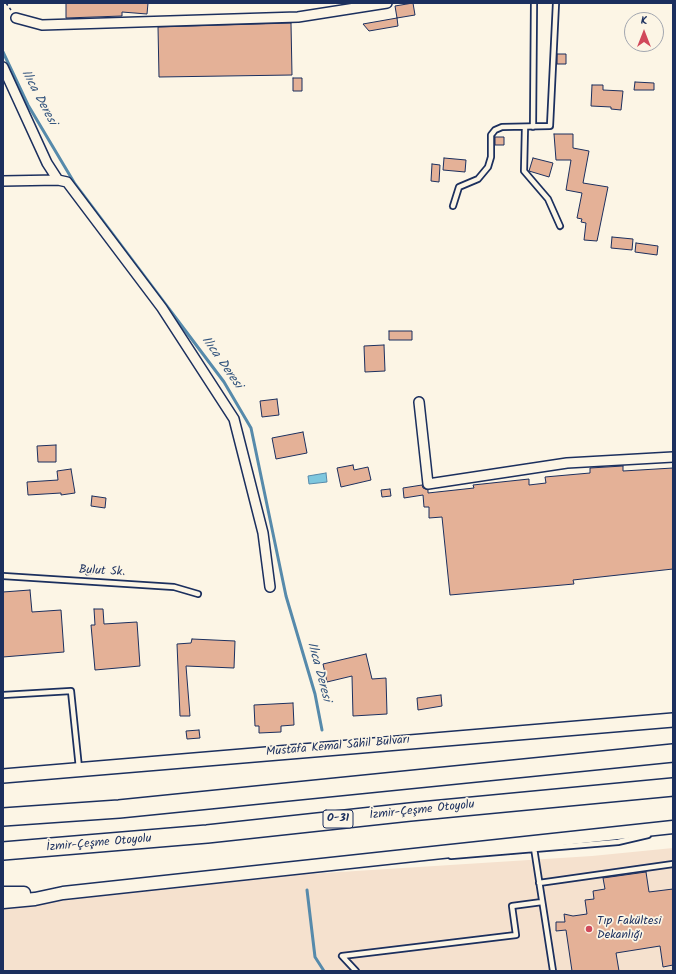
<!DOCTYPE html>
<meta charset="utf-8">
<style>
body{margin:0}
#map{position:relative;width:676px;height:974px;overflow:hidden;background:#fcf5e5;font-family:Kalam,sans-serif}
canvas{display:block}
.frame{position:absolute;inset:0;border:4px solid #1b2f5e;pointer-events:none}
.north{position:absolute;left:624px;top:12px;width:40px;height:40px;box-sizing:border-box;background:#fcf5e5;border:1px solid #a2a6af;border-radius:50%;rotate:0deg;font-size:11px;font-weight:700;line-height:16px;text-align:center;color:#1b2f5e}
.north::after{content:'';display:block;margin:auto;width:14px;height:18px;background:#d1495b;clip-path:polygon(50% 0,100% 100%,50% 72%,0 100%)}
</style>
<div id="map">
<canvas width="676" height="974"></canvas>
<div class="frame"></div>
<div class="north">K</div>
</div>
<script>
const ctx = document.querySelector('canvas').getContext('2d');
ctx.lineJoin = 'round';
function paint(path, color) {
  ctx.fillStyle = color;
  ctx.fill(path, 'evenodd');
}
function poly(rows) {
  const path = new Path2D();
  for (const r of rows) {
    path.moveTo(r[0], r[1]);
    for (let i = 2; i < r.length; i += 2) path.lineTo(r[i], r[i + 1]);
  }
  return path;
}
function trace(path, color, width, dash) {
  ctx.strokeStyle = color;
  ctx.lineWidth = width;
  ctx.lineCap = dash ? 'butt' : 'round';
  ctx.setLineDash(dash || []);
  ctx.stroke(path);
}
function drawText(font, color, halo, rows, align = 'center') {
  ctx.font = font + ' Kalam,sans-serif';
  ctx.lineWidth = 3.5;
  ctx.setLineDash([]);
  ctx.textBaseline = 'middle';
  ctx.strokeStyle = halo;
  ctx.fillStyle = color;
  for (const [text, x, y, turn = 0] of rows) {
    ctx.save();
    ctx.translate(x, y);
    ctx.rotate((+turn || 0) * Math.PI / 180);
    ctx.textAlign = isNaN(turn) ? turn : align;
    if (halo) ctx.strokeText(text, 0, 0);
    ctx.fillText(text, 0, 0);
    ctx.restore();
  }
}
const built = poly([
 [673,848,673,971,3,971,3,907,277,876,592,856]
]);
const water = poly([
 [326,473,327,482,309,484,308,476,326,473]
]);
const stream = poly([
 [3,52,28,105,75,184,224,382,251,428,286,596,315,694,322,730],
 [307,890,315,957,324,971]
]);
const building = poly([
 [66,3,148,3,147,14,122,12,122,16,66,18,66,3],
 [413,3,415,15,397,18,395,6,413,3],
 [397,18,398,26,369,31,363,24,397,18],
 [291,23,292,75,159,77,158,27,291,23],
 [557,54,566,54,566,64,557,64,557,54],
 [293,78,302,78,302,91,293,91,293,78],
 [635,82,654,83,654,90,634,90,635,82],
 [592,85,603,85,603,90,623,91,621,110,611,109,611,107,591,106,592,85],
 [554,134,573,134,573,148,589,151,583,183,608,187,597,241,584,240,586,223,581,222,582,219,577,218,582,193,566,190,571,160,556,160,554,134],
 [495,137,504,137,504,145,495,145,495,137],
 [444,158,466,160,465,172,443,170,444,158],
 [533,158,553,163,549,177,529,171,533,158],
 [432,164,440,165,439,182,431,181,432,164],
 [612,237,633,239,632,250,611,248,612,237],
 [636,243,658,246,657,255,635,252,636,243],
 [389,331,412,331,412,340,389,340,389,331],
 [384,345,385,371,365,372,364,346,384,345],
 [277,399,279,415,262,417,260,401,277,399],
 [303,432,307,453,276,459,272,438,303,432],
 [56,445,56,462,38,462,37,446,56,445],
 [353,465,354,470,368,467,371,480,341,487,337,468,353,465],
 [623,466,623,471,673,468,673,569,573,580,574,584,450,595,442,517,429,518,429,507,424,507,423,495,404,498,403,488,422,485,423,488,428,490,428,493,474,488,473,485,529,479,529,485,546,483,545,477,590,473,590,468,623,466],
 [71,469,75,493,61,495,61,493,28,495,27,482,58,480,57,471,71,469],
 [390,489,391,496,382,497,381,490,390,489],
 [92,496,106,498,105,508,91,506,92,496],
 [93,567,94,574,86,575,85,568,93,567],
 [30,590,32,612,61,610,64,652,3,657,3,592,30,590],
 [94,609,103,609,104,624,137,622,140,666,95,670,91,625,95,625,94,609],
 [192,639,235,641,234,668,186,666,190,716,180,716,177,644,191,643,192,639],
 [366,654,372,679,386,678,387,714,353,716,352,676,327,682,323,664,366,654],
 [441,695,442,706,418,710,417,698,441,695],
 [293,703,294,725,281,726,281,732,259,733,259,726,255,726,254,705,293,703],
 [199,730,200,738,187,739,186,731,199,730],
 [646,872,649,892,673,889,673,965,663,967,660,946,616,953,619,971,572,971,566,930,556,931,556,922,565,922,564,914,573,916,587,914,585,900,594,899,593,891,605,889,603,878,646,872]
]);
const path = poly([
 [6,3,11,10]
]);
const service = poly([
 [525,127,524,171,548,199,560,226],
 [533,127,534,3],
 [453,206,459,187,478,179,488,167,491,157,491,135,495,130,502,127,550,126,556,3],
 [3,576,174,587,198,594],
 [3,695,71,691,79,768],
 [534,848,553,971],
 [451,856,618,842,648,835],
 [539,883,673,864],
 [356,971,342,956,516,935,512,906,542,902]
]);
const minor = poly([
 [16,18,42,25,298,17,387,3],
 [3,67,47,163,58,180,67,182,162,308,234,419,263,533,270,587],
 [3,181,58,180],
 [419,402,428,484,567,463,673,457]
]);
const tertiary = poly([
 [3,893,24,893],
 [3,902,35,899,63,893,673,827]
]);
const secondary = poly([
 [3,776,673,720]
]);
const motorway = poly([
 [3,817,119,809,673,753],
 [3,851,207,834,410,812,673,787]
]);
const markers = [
 [589,929,4,"#d1495b"]
];
const shields = [
 [338,819,30]
];
const shieldNames = [
 ["O-31",338,819]
];
const streetNames = [
 ["Bulut Sk.",102,572,3],
 ["Mustafa Kemal Sahil Bulvarı",338,747,-5],
 ["İzmir-Çeşme Otoyolu",422,811,-6],
 ["İzmir-Çeşme Otoyolu",99,844,-5]
];
const poiNames = [
 ["Tıp Fakültesi",597,922],
 ["Dekanlığı",597,936]
];
const waterNames = [
 ["Ilıca Deresi",38,98,62],
 ["Ilıca Deresi",221,363,55],
 ["Ilıca Deresi",318,672,75]
];
paint(built, '#f5e1ce');
paint(water, '#7ec7de');
trace(water, '#568aab', 1);
trace(stream, '#568aab', 3);
paint(building, '#e4b197');
trace(building, '#1b2f5e', 1);
trace(service, '#1b2f5e', 8);
trace(minor, '#1b2f5e', 12);
trace(tertiary, '#1b2f5e', 15);
trace(secondary, '#1b2f5e', 16);
trace(motorway, '#1b2f5e', 20);
trace(path, '#1b2f5e', 1.5, [3, 3]);
trace(service, '#fcf5e5', 4.5);
trace(minor, '#fcf5e5', 9);
trace(tertiary, '#fcf5e5', 12);
trace(secondary, '#fcf5e5', 13);
trace(motorway, '#fcf5e5', 17);
for (const [x, y, r, color] of markers) {
  const dot = new Path2D();
  dot.arc(x, y, r, 0, 2 * Math.PI);
  ctx.fillStyle = color;
  ctx.fill(dot);
  trace(dot, '#fcf5e5', 1.5);
}
for (const [x, y, w] of shields) {
  const box = new Path2D();
  box.roundRect(x - w / 2, y - 9, w, 18, 3);
  ctx.fillStyle = '#fcf5e5';
  ctx.fill(box);
  trace(box, '#1b2f5e', 1);
}
drawText('bold 11px', '#1b2f5e', null, shieldNames);
drawText('12px', '#1b2f5e', '#fcf5e5', streetNames);
drawText('12px', '#1b2f5e', '#fcf5e5', poiNames, 'left');
drawText('italic 13px', '#34557e', '#fcf5e5', waterNames);
</script>
